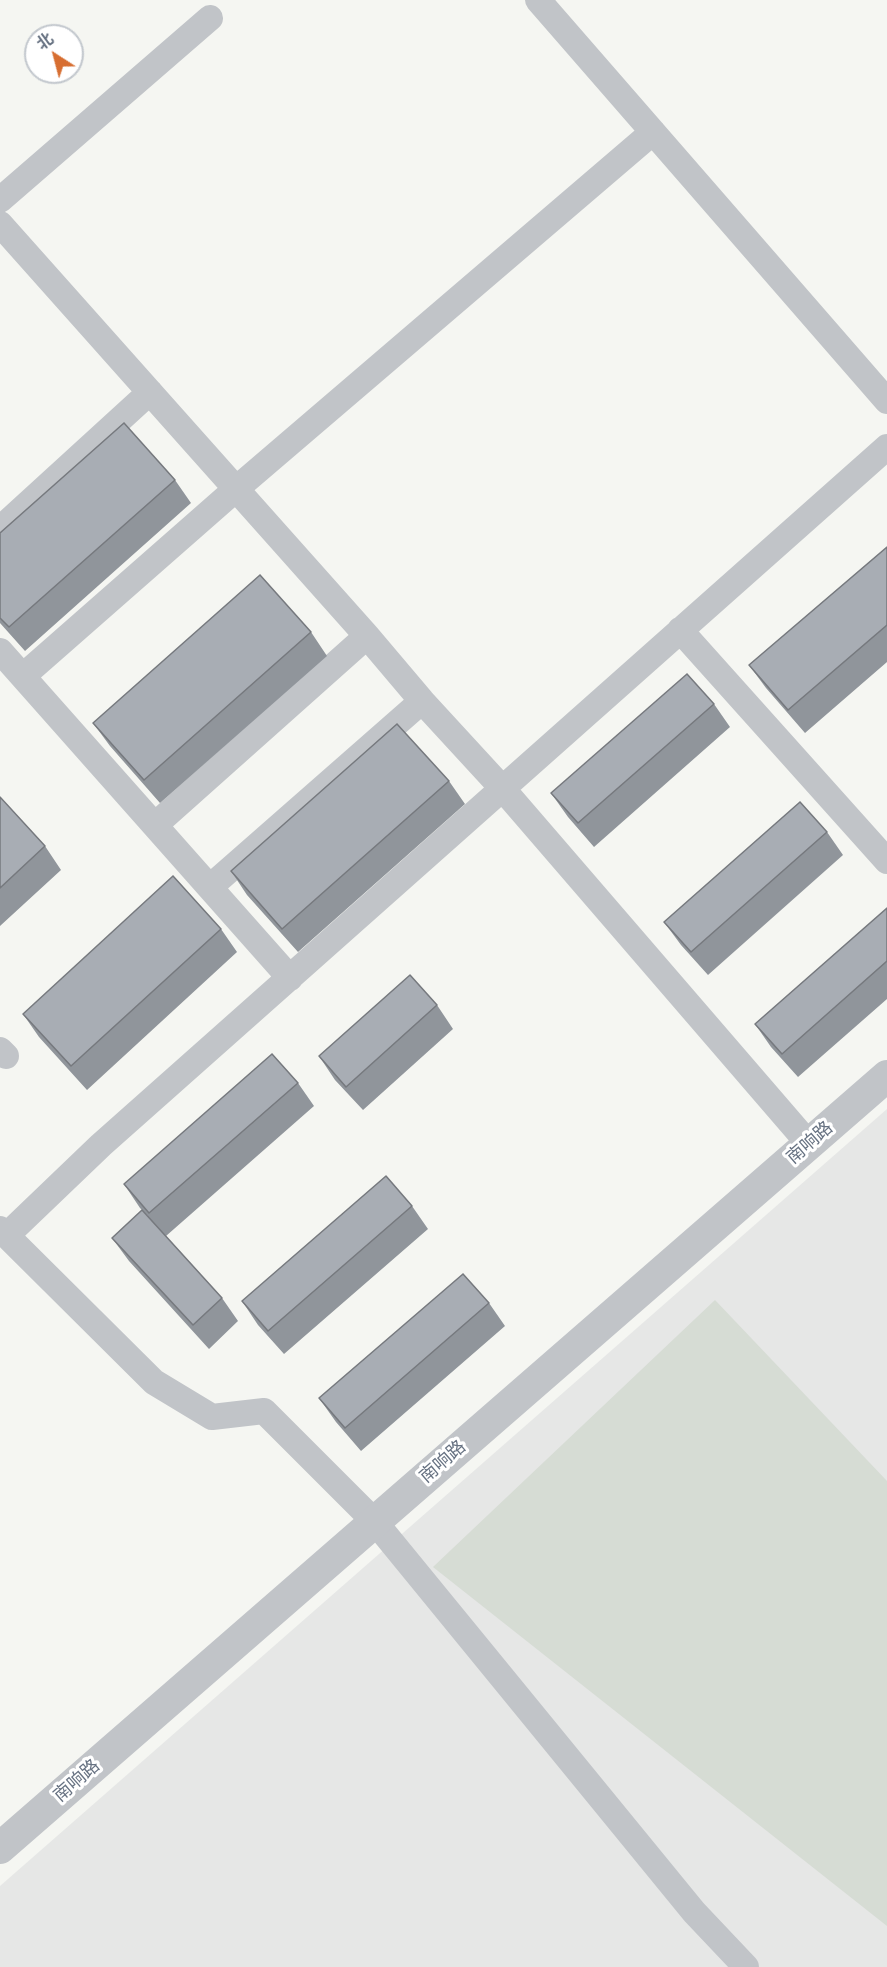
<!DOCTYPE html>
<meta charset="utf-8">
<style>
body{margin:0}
#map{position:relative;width:887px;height:1967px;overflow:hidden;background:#f5f6f2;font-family:Manrope,"Noto Sans SC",sans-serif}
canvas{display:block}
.north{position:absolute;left:24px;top:24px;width:60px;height:60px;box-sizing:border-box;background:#fff;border:2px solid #c2c7cd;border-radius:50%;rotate:324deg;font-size:16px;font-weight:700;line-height:24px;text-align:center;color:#677282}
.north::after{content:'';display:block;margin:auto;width:21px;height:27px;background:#d76e31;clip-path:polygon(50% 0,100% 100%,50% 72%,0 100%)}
</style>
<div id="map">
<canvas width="887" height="1967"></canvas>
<div class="north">北</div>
</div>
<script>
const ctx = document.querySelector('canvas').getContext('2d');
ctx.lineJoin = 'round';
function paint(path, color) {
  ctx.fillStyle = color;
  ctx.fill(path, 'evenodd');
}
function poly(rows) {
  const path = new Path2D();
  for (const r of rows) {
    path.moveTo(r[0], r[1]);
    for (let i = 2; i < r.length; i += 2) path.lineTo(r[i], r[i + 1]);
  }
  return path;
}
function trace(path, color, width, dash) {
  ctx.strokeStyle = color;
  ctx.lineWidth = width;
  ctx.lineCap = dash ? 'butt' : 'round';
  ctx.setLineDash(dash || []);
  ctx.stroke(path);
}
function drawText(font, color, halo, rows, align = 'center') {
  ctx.font = font + ' Manrope,"Noto Sans SC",sans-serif';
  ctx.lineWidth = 6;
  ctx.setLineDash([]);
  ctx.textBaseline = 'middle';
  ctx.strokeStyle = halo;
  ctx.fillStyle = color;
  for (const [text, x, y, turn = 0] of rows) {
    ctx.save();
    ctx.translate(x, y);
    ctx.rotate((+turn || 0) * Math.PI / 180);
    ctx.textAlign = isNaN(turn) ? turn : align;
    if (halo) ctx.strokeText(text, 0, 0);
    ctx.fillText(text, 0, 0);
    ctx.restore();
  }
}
const built = poly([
 [887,1109,887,1967,0,1967,0,1886]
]);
const green = poly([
 [715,1300,887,1481,887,1926,433,1567]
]);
const minor = poly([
 [538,0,887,401],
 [0,200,210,18],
 [0,224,367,636,422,701,502,788,809,1144],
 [0,529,150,392],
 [680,630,887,861],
 [0,651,290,978],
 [23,676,236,489,653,132],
 [155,825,367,636],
 [210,887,422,701],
 [0,1050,6,1056],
 [0,1229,154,1382,212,1417,264,1411,375,1522,694,1912,746,1967],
 [7,1235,101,1145,887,447]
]);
const tertiary = poly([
 [0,1848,887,1076]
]);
const wall = poly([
 [175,480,191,503,25,651,0,623,0,533],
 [887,547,887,662,805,733,766,688,749,665],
 [311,632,327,656,160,803,110,746,93,723],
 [714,704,730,727,594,847,568,817,551,793],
 [449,781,465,804,298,952,247,895,231,871],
 [0,797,45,846,61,870,0,926],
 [827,832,843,855,708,975,681,945,664,922],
 [887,908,887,999,798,1077,771,1047,755,1024],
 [221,929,237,952,87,1090,39,1037,23,1014],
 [437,1005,453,1029,363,1110,335,1080,319,1056],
 [298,1083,314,1106,166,1236,222,1298,238,1321,209,1349,129,1261,112,1238,148,1216,140,1208,124,1184],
 [412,1206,428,1229,284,1354,258,1325,242,1301],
 [489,1303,505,1326,361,1451,336,1422,319,1398]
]);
const building = poly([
 [124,423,175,480,9,627,0,618,0,533,124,423],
 [887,547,887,625,788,710,749,665,887,547],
 [260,575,311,632,144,780,93,723,260,575],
 [687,674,714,704,578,823,551,793,687,674],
 [397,724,449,781,282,929,231,871,397,724],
 [0,797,45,846,0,888,0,797],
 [800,802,827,832,691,952,664,922,800,802],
 [173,876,221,929,71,1066,23,1014,173,876],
 [887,908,887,961,782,1054,755,1024,887,908],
 [410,975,437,1005,346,1087,319,1056,410,975],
 [272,1054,298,1083,149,1213,124,1184,272,1054],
 [386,1176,412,1206,268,1331,242,1301,386,1176],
 [142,1210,222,1298,193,1325,112,1238,142,1210],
 [463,1274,489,1303,345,1428,319,1398,463,1274]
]);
const streetNames = [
 ["南响路",810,1143,-41],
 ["南响路",443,1462,-41],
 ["南响路",77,1781,-41]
];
paint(built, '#e6e7e6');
paint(green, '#d6dcd4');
trace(minor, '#c1c4c8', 26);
trace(tertiary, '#c1c4c8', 32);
paint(wall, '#90959b');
paint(building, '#a8adb4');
trace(building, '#76797e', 1.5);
drawText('18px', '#677282', '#fff', streetNames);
</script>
